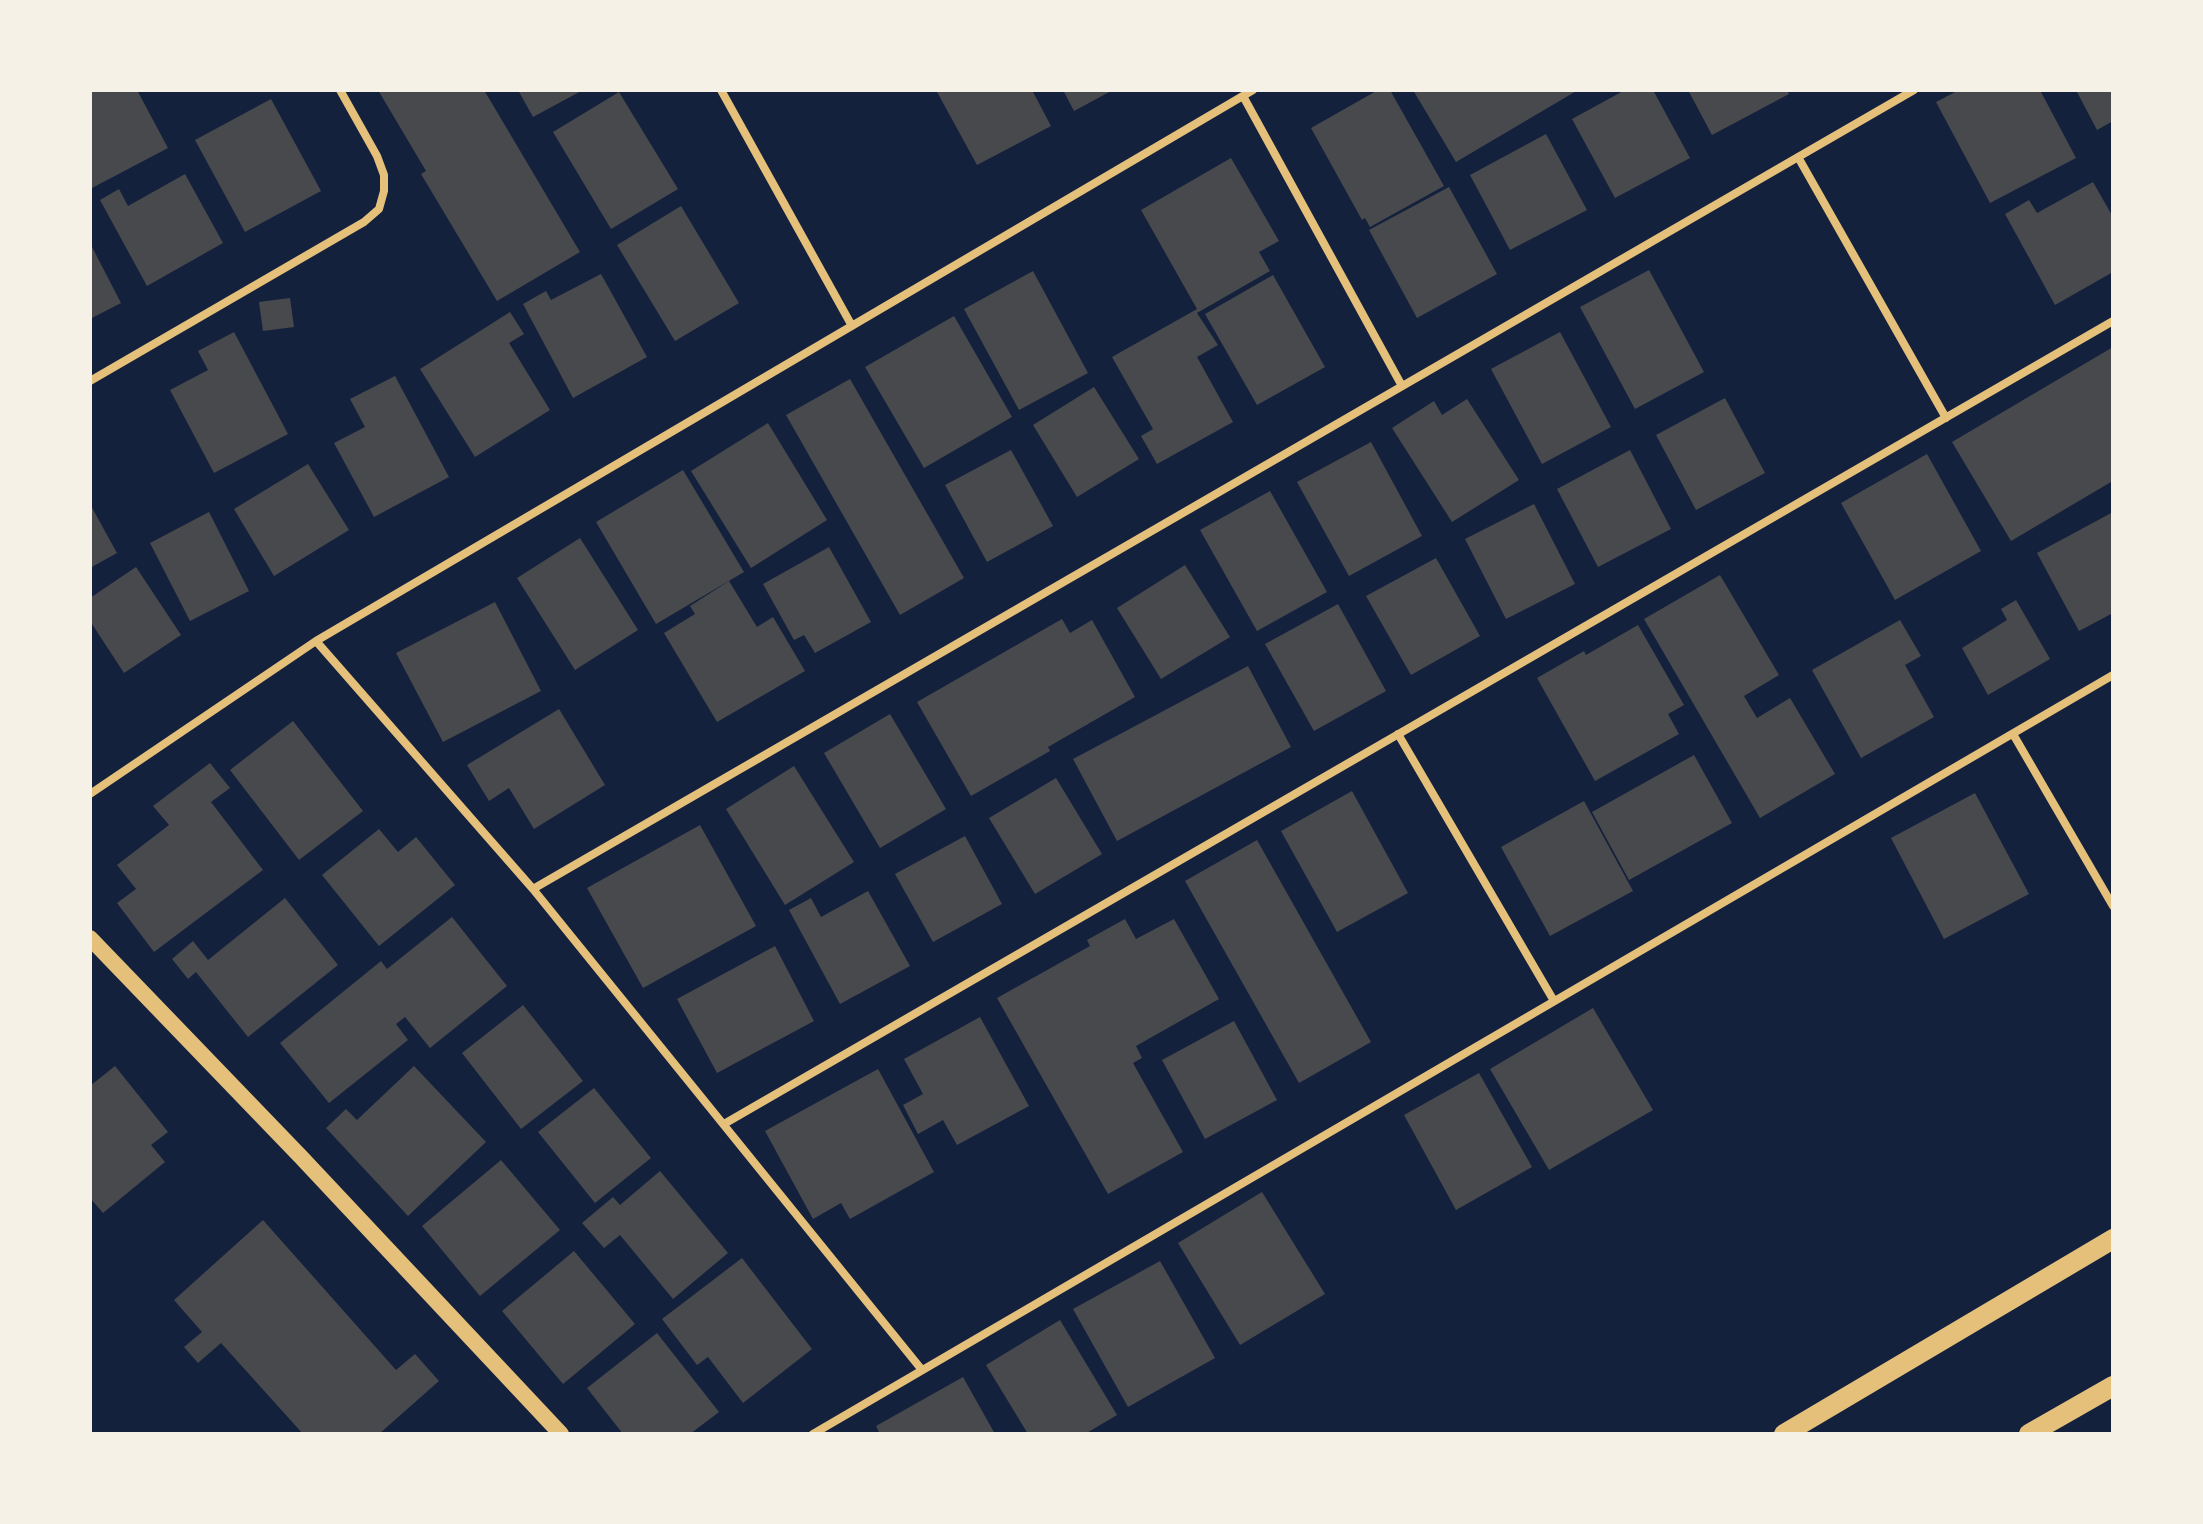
<!DOCTYPE html>
<style>
body{margin:0}
#map{position:relative;width:2203px;height:1524px;overflow:hidden;background:#14213d;font-family:Roboto,sans-serif}
canvas{display:block}
.frame{position:absolute;inset:0;border:92px solid #f6f1e7;pointer-events:none}
</style>
<div id="map">
<canvas width="2203" height="1524"></canvas>
<div class="frame"></div>
</div>
<script>
const ctx = document.querySelector('canvas').getContext('2d');
ctx.lineJoin = 'round';
function paint(path, color) {
  ctx.fillStyle = color;
  ctx.fill(path, 'evenodd');
}
function poly(rows) {
  const path = new Path2D();
  for (const r of rows) {
    path.moveTo(r[0], r[1]);
    for (let i = 2; i < r.length; i += 2) path.lineTo(r[i], r[i + 1]);
  }
  return path;
}
function trace(path, color, width, dash) {
  ctx.strokeStyle = color;
  ctx.lineWidth = width;
  ctx.lineCap = dash ? 'butt' : 'round';
  ctx.setLineDash(dash || []);
  ctx.stroke(path);
}
const building = poly([
 [90,90,137,90,168,148,92,188,90,184],
 [378,90,484,90,580,252,497,301,421,174,426,171],
 [518,90,583,90,533,117],
 [936,90,1032,90,1051,126,977,165],
 [1063,90,1113,90,1074,111],
 [1378,90,1390,90,1444,186,1370,227,1365,218,1362,220,1311,128],
 [1413,90,1578,90,1456,162],
 [1625,90,1653,90,1690,158,1615,198,1572,119],
 [1688,90,1787,90,1789,94,1712,135],
 [1959,90,2040,90,2076,158,1990,203,1936,102],
 [2076,90,2113,90,2113,121,2097,130],
 [619,92,678,189,611,229,553,132],
 [271,99,321,191,245,232,195,140],
 [1546,134,1587,210,1510,250,1470,175],
 [1231,158,1279,241,1259,252,1270,271,1197,313,1218,345,1197,357,1233,422,1157,464,1141,436,1153,429,1112,357,1197,309,1141,210],
 [185,174,223,243,147,286,100,200,119,189,128,206],
 [2093,182,2113,217,2113,272,2055,305,2005,214,2029,200,2037,213],
 [1449,187,1497,274,1417,318,1369,230],
 [681,206,739,303,675,341,617,245],
 [90,243,121,303,90,319],
 [1649,270,1704,372,1635,409,1580,307],
 [1033,271,1088,373,1019,410,964,309],
 [601,274,647,357,573,398,523,304,546,291,551,300],
 [1273,275,1325,367,1257,405,1205,314],
 [290,298,294,327,263,331,259,302],
 [510,312,524,334,509,343,550,410,475,457,420,369],
 [954,316,1012,417,924,468,865,367],
 [234,332,288,434,214,473,170,390,208,370,198,351],
 [1560,332,1611,427,1542,464,1491,369],
 [2113,347,2113,487,2111,482,2011,541,1952,442],
 [395,376,449,477,374,517,334,443,365,427,350,399],
 [850,379,964,578,900,615,786,415],
 [1094,387,1139,459,1077,497,1033,425],
 [1725,398,1765,473,1696,510,1656,435],
 [1467,399,1519,480,1452,522,1392,428,1434,401,1442,415],
 [768,423,827,520,751,568,691,471],
 [1371,442,1422,536,1349,576,1297,482],
 [1011,450,1053,526,987,562,945,485],
 [1630,450,1671,529,1598,567,1557,489],
 [1927,454,1981,551,1895,600,1841,503],
 [308,464,349,530,274,576,234,509],
 [683,470,744,572,656,624,596,522],
 [1270,491,1327,592,1257,631,1200,530],
 [90,504,117,553,90,568],
 [1534,504,1575,584,1506,619,1465,539],
 [209,512,249,591,190,621,150,543],
 [2113,512,2113,613,2079,631,2037,553],
 [580,538,638,630,575,670,517,578],
 [829,547,871,622,815,653,804,635,794,640,763,584],
 [1436,558,1480,636,1411,675,1366,596],
 [1185,565,1230,637,1161,679,1117,608],
 [136,567,181,635,124,673,90,621,90,598],
 [1720,575,1779,675,1744,696,1757,718,1790,698,1835,774,1760,818,1644,619],
 [729,581,757,627,773,617,805,671,717,722,664,633,695,614,690,606],
 [2016,600,2050,659,1988,695,1962,648,2007,620,2001,609],
 [495,602,541,691,443,742,396,653],
 [1338,604,1386,691,1314,731,1265,644],
 [1062,619,1070,633,1092,620,1135,697,1048,747,1050,751,971,796,917,702],
 [1900,620,1921,656,1905,665,1934,717,1861,758,1812,670],
 [1638,625,1684,705,1668,714,1679,734,1595,781,1537,678,1584,651,1586,655],
 [1248,666,1291,747,1117,841,1073,759],
 [559,709,605,785,534,829,509,788,489,801,467,765],
 [890,714,946,809,880,848,824,753],
 [293,721,363,811,299,860,230,770],
 [1694,755,1732,823,1629,880,1592,812],
 [210,763,230,788,211,802,263,870,154,952,117,903,136,889,117,865,169,825,153,806],
 [794,766,854,862,785,905,726,809],
 [1056,778,1102,854,1035,894,989,818],
 [1352,791,1408,893,1337,932,1281,831],
 [1975,793,2029,894,1944,939,1891,838],
 [1584,801,1633,891,1550,936,1501,847],
 [700,825,756,926,643,988,587,888],
 [379,829,398,852,416,837,455,885,379,946,322,875],
 [965,836,1002,904,933,942,895,874],
 [1257,840,1371,1042,1299,1083,1185,881],
 [868,891,910,966,840,1004,789,910,811,898,821,917],
 [285,898,338,965,248,1037,196,972,188,979,172,959,193,941,208,960],
 [452,917,507,986,430,1048,405,1017,396,1024,408,1040,329,1103,280,1043,381,961,387,969],
 [1125,919,1136,939,1174,919,1219,999,1136,1046,1142,1058,1133,1063,1183,1152,1108,1194,997,998,1090,946,1087,940],
 [775,946,814,1021,717,1073,677,999],
 [523,1005,583,1081,521,1129,462,1053],
 [1593,1008,1653,1110,1549,1170,1490,1069],
 [980,1017,1029,1106,957,1145,943,1120,918,1134,903,1105,923,1094,904,1059],
 [1234,1021,1277,1100,1205,1139,1162,1060],
 [115,1066,168,1132,151,1145,165,1162,103,1213,90,1198,90,1086],
 [414,1066,486,1142,408,1216,326,1128,346,1109,357,1120],
 [878,1069,934,1172,850,1219,841,1203,813,1219,765,1131],
 [1479,1073,1532,1167,1456,1210,1404,1115],
 [594,1088,651,1158,595,1203,538,1132],
 [501,1160,560,1230,480,1296,422,1226],
 [660,1171,728,1253,673,1299,620,1235,604,1248,582,1223,613,1197,620,1205],
 [1262,1192,1325,1294,1240,1345,1178,1243],
 [263,1220,396,1370,415,1354,439,1381,379,1434,303,1434,221,1343,198,1363,184,1347,202,1332,174,1300],
 [574,1251,635,1324,563,1384,502,1311],
 [742,1258,812,1349,743,1403,708,1357,697,1365,662,1319],
 [1160,1261,1215,1358,1128,1407,1073,1309],
 [1060,1320,1117,1415,1085,1434,1028,1434,986,1365],
 [657,1333,719,1412,690,1434,623,1434,587,1388],
 [963,1377,995,1434,880,1434,876,1426]
]);
const minor = poly([
 [721,90,852,326],
 [1243,96,1402,386],
 [1798,157,1946,418],
 [90,381,364,222,379,209,384,191,384,175,377,156,340,90],
 [316,641,533,889,922,1370],
 [1398,734,1554,1001],
 [2013,734,2113,906],
 [90,794,316,641,1253,90],
 [533,889,1914,90],
 [724,1124,2113,321],
 [813,1434,2113,675]
]);
const secondary = poly([
 [90,938,301,1157,561,1434]
]);
const primary = poly([
 [1784,1434,2113,1239],
 [2029,1434,2113,1386]
]);
paint(building, '#48494c');
trace(minor, '#e5c07b', 8);
trace(secondary, '#e5c07b', 16);
trace(primary, '#e5c07b', 20);
</script>
